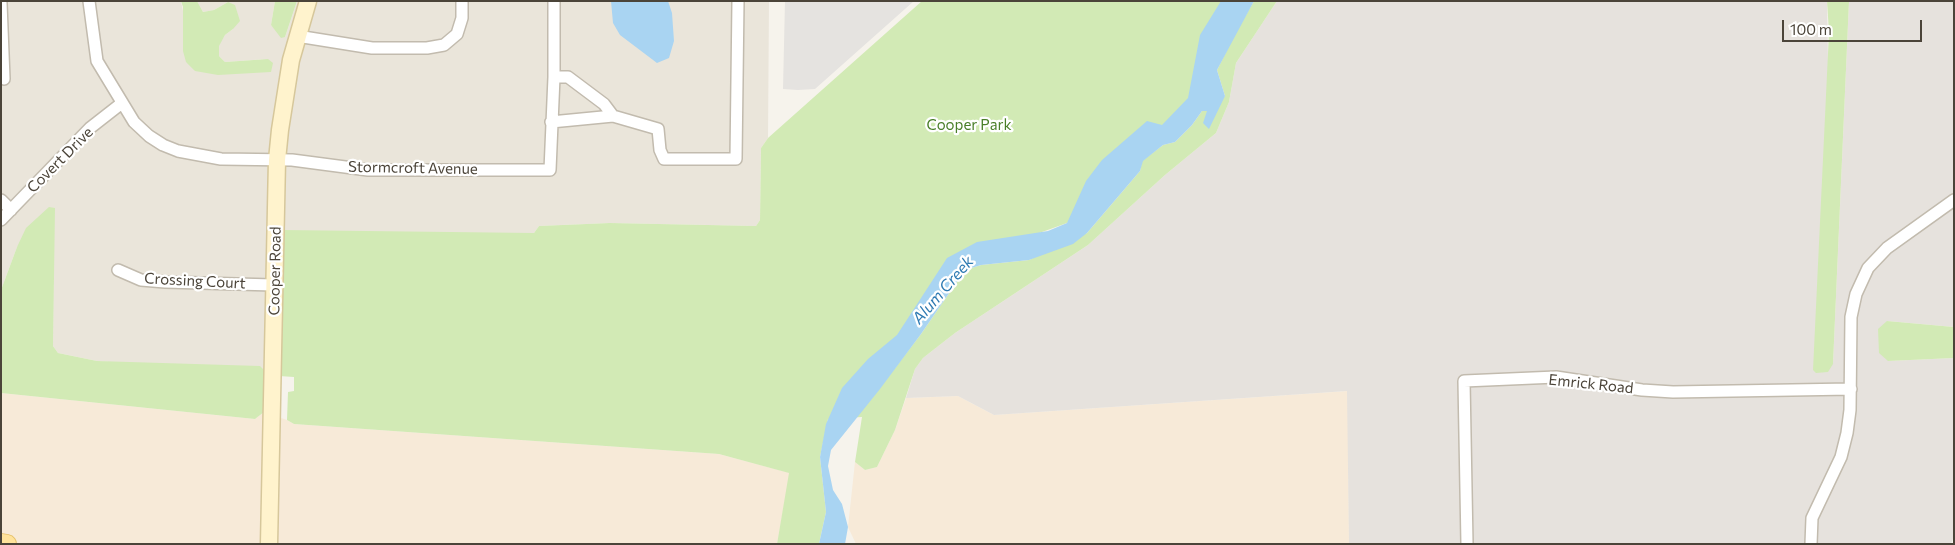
<!DOCTYPE html>
<style>
body{margin:0}
#map{position:relative;width:1955px;height:545px;overflow:hidden;background:#f6f3ec;font-family:Commissioner,sans-serif}
canvas{display:block}
.frame{position:absolute;inset:0;border:2px solid #4b4439;pointer-events:none}
.scale{position:absolute;left:1782px;top:20px;width:140px;height:22px;box-sizing:border-box;border:2px solid #4b4439;border-top:0;padding-left:6px;font-size:15px;line-height:18px;white-space:nowrap;color:#4b4439;-webkit-text-stroke:4px #fff;paint-order:stroke}
</style>
<div id="map">
<canvas width="1955" height="545"></canvas>
<div class="frame"></div>
<div class="scale">100 m</div>
</div>
<script>
const ctx = document.querySelector('canvas').getContext('2d');
ctx.lineJoin = 'round';
function paint(path, color) {
  ctx.fillStyle = color;
  ctx.fill(path, 'evenodd');
}
function poly(rows) {
  const path = new Path2D();
  for (const r of rows) {
    path.moveTo(r[0], r[1]);
    for (let i = 2; i < r.length; i += 2) path.lineTo(r[i], r[i + 1]);
  }
  return path;
}
function trace(path, color, width, dash) {
  ctx.strokeStyle = color;
  ctx.lineWidth = width;
  ctx.lineCap = dash ? 'butt' : 'round';
  ctx.setLineDash(dash || []);
  ctx.stroke(path);
}
function drawText(font, color, halo, rows, align = 'center') {
  ctx.font = font + ' Commissioner,sans-serif';
  ctx.lineWidth = 4.5;
  ctx.setLineDash([]);
  ctx.textBaseline = 'middle';
  ctx.strokeStyle = halo;
  ctx.fillStyle = color;
  for (const [text, x, y, turn = 0] of rows) {
    ctx.save();
    ctx.translate(x, y);
    ctx.rotate((+turn || 0) * Math.PI / 180);
    ctx.textAlign = isNaN(turn) ? turn : align;
    if (halo) ctx.strokeText(text, 0, 0);
    ctx.fillText(text, 0, 0);
    ctx.restore();
  }
}
const residential = poly([
 [1,1,181,1,195,71,267,59,225,62,219,56,218,46,225,35,233,29,228,2,214,10,203,12,197,1,275,1,271,25,285,37,297,1,769,1,768,138,761,148,760,220,756,226,610,223,539,226,534,233,279,376,97,361,58,353,53,346,54,208,17,247,1,290]
]);
const commercial = poly([
 [1348,391,1349,544,856,544,848,527,855,462,865,470,877,467,895,430,906,398,958,396,994,415],
 [1,393,255,419,264,412,287,420,294,424,719,454,790,473,777,544,1,544]
]);
const industrial = poly([
 [1277,1,1827,1,1833,364,1849,1,1954,1,1954,327,1887,321,1888,361,1954,358,1954,536,1951,544,1349,544,1347,391,994,415,958,396,906,398,915,369,923,358,955,333,1088,245,1165,175,1216,133,1229,102,1236,63]
]);
const green = poly([
 [181,1,197,1,203,12,214,10,228,2,235,5,240,21,233,29,225,35,219,46,219,56,225,62,268,59,273,63,271,72,218,75,195,71,186,62,183,51,183,7],
 [275,1,297,1,285,37,281,38,271,25],
 [922,1,1244,1,1217,66,1165,133,1067,223,967,259,869,402,921,334,965,270,981,265,1029,260,1087,233,1140,171,1142,161,1163,145,1175,142,1192,125,1202,111,1207,110,1225,96,1217,70,1236,32,1254,1,1277,1,1236,63,1229,102,1216,133,1165,175,1088,245,955,333,923,358,915,369,895,430,877,467,865,470,855,462,862,417,828,419,820,457,826,512,819,544,777,544,789,473,719,454,294,424,287,420,288,392,294,391,294,377,279,376,282,230,534,233,539,226,610,223,756,226,760,220,761,148,768,138],
 [1827,1,1849,1,1833,364,1828,372,1816,373,1813,370,1829,32],
 [49,207,55,208,53,346,58,353,97,361,260,366,265,371,264,412,255,419,1,393,1,290,17,247,26,228],
 [1887,321,1954,327,1954,358,1888,361,1879,353,1878,329]
]);
const parking = poly([
 [785,1,914,1,815,89,798,90,783,89]
]);
const water = poly([
 [611,1,668,1,672,13,674,41,669,58,657,63,620,35,613,23],
 [1221,1,1254,1,1217,70,1225,96,1209,129,1203,123,1207,111,1202,111,1192,125,1175,142,1163,145,1143,161,1140,171,1087,233,1073,244,1029,260,981,265,965,270,921,334,880,389,831,450,828,466,833,490,842,504,848,527,845,544,819,544,826,512,820,457,826,424,842,388,868,359,897,335,947,258,977,242,1048,231,1067,223,1086,181,1102,160,1147,121,1162,125,1188,98,1200,35]
]);
const street = poly([
 [89,1,97,61,134,122,149,136,163,145,178,151,221,159,292,160,368,170,550,170,554,77,554,1],
 [1,3,4,79],
 [297,36,372,48,427,48,444,45,457,34,462,18,462,1],
 [554,77,568,77,604,104,613,116],
 [551,122,613,116,658,129,660,150,664,159,736,159,738,1],
 [1,200,11,210],
 [1,220,90,128,122,103],
 [118,270,141,280,165,282,273,285],
 [1467,544,1464,381,1556,377,1642,390,1673,392,1851,389],
 [1811,544,1812,518,1841,457,1847,433,1850,410,1851,317,1856,294,1868,268,1887,248,1954,200]
]);
const secondary = poly([
 [269,544,277,160,280,130,291,60,308,1]
]);
const primary = poly([
 [1,543,7,544]
]);
const parkNames = [
 ["Cooper Park",969,125]
];
const streetNames = [
 ["Covert Drive",60,160,-45],
 ["Stormcroft Avenue",413,168,1],
 ["Cooper Road",275,271,-89],
 ["Crossing Court",195,281,3],
 ["Emrick Road",1591,384,6]
];
const waterNames = [
 ["Alum Creek",943,290,-49]
];
paint(residential, '#eae5da');
paint(commercial, '#f7ead8');
paint(industrial, '#e6e2dd');
paint(green, '#d2eab5');
paint(parking, '#e5e3e0');
paint(water, '#a9d4f2');
trace(street, '#c2bbae', 14);
trace(secondary, '#d6c79b', 19);
trace(primary, '#e6c16a', 20);
trace(street, '#fff', 11);
trace(secondary, '#fff3cd', 16);
trace(primary, '#ffe39c', 18);
drawText('15px', '#4a7f2a', '#fff', parkNames);
drawText('15px', '#4b4439', '#fff', streetNames);
drawText('italic 16px', '#2e7ab2', '#fff', waterNames);
</script>
